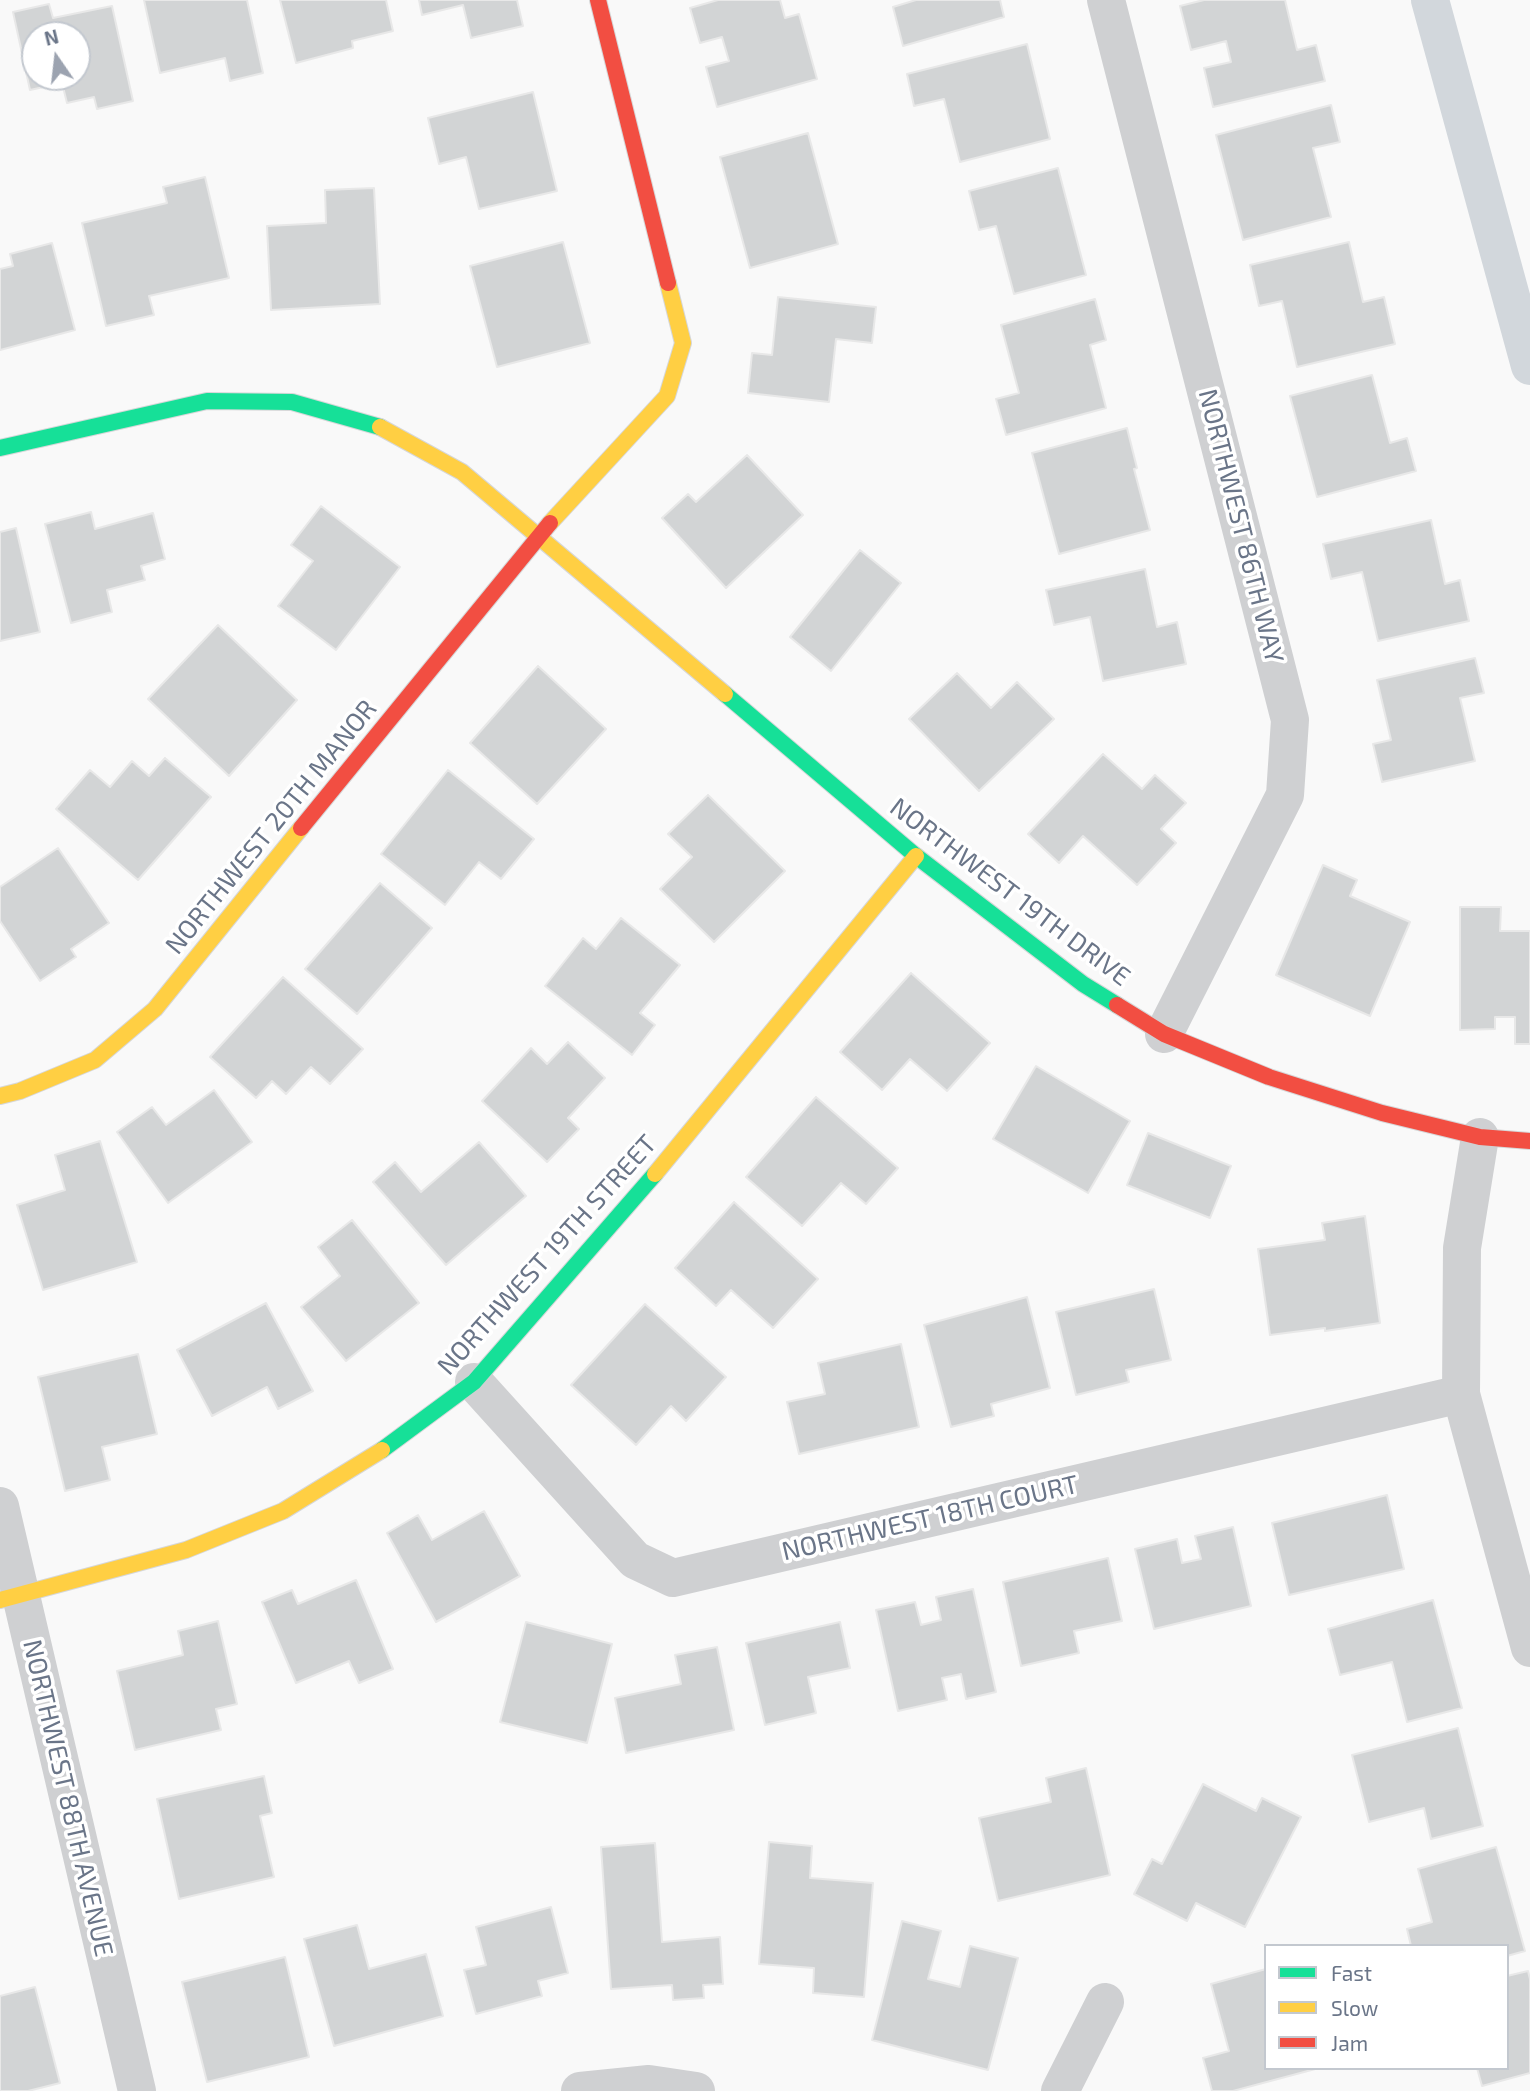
<!DOCTYPE html>
<style>
body{margin:0}
#map{position:relative;width:1530px;height:2091px;overflow:hidden;background:#f9f9f9;font-family:"Exo 2",sans-serif}
canvas{display:block}
.legend{position:absolute;left:1264px;top:1944px;width:245px;height:126px;box-sizing:border-box;background:#fff;border:2px solid #c3c8cf;margin:0;padding:9px 12px;list-style:none;font-size:21px;color:#6a7588}
.legend li{display:flex;align-items:center;gap:14px;height:35px}
.legend b{width:35px;border:2px solid #c3c8cf}
.north{position:absolute;left:21px;top:21px;width:70px;height:70px;box-sizing:border-box;background:#fff;border:2px solid #c3c8cf;border-radius:50%;rotate:346deg;font-size:19px;font-weight:700;line-height:28px;text-align:center;color:#6a7588}
.north::after{content:'';display:block;margin:auto;width:24px;height:32px;background:#9ca3b0;clip-path:polygon(50% 0,100% 100%,50% 72%,0 100%)}
</style>
<div id="map">
<canvas width="1530" height="2091"></canvas>
<ul class="legend">
<li><b style="height:9px;background:#16e098"></b>Fast</li>
<li><b style="height:9px;background:#ffcf43"></b>Slow</li>
<li><b style="height:9px;background:#f24e42"></b>Jam</li>
</ul>
<div class="north">N</div>
</div>
<script>
const ctx = document.querySelector('canvas').getContext('2d');
ctx.lineJoin = 'round';
function poly(rows) {
  const path = new Path2D();
  for (const r of rows) {
    path.moveTo(r[0], r[1]);
    for (let i = 2; i < r.length; i += 2) path.lineTo(r[i], r[i + 1]);
  }
  return path;
}
function trace(path, color, width, dash) {
  ctx.strokeStyle = color;
  ctx.lineWidth = width;
  ctx.lineCap = dash ? 'butt' : 'round';
  ctx.setLineDash(dash || []);
  ctx.stroke(path);
}
function paint(path, color) {
  ctx.fillStyle = color;
  ctx.fill(path, 'evenodd');
}
function drawText(font, color, halo, rows, align = 'center') {
  ctx.font = font + ' "Exo 2",sans-serif';
  ctx.lineWidth = 7;
  ctx.setLineDash([]);
  ctx.textBaseline = 'middle';
  ctx.strokeStyle = halo;
  ctx.fillStyle = color;
  for (const [text, x, y, turn = 0] of rows) {
    ctx.save();
    ctx.translate(x, y);
    ctx.rotate((+turn || 0) * Math.PI / 180);
    ctx.textAlign = isNaN(turn) ? turn : align;
    if (halo) ctx.strokeText(text, 0, 0);
    ctx.fillText(text, 0, 0);
    ctx.restore();
  }
}
const canal = poly([
 [1430,0,1530,366]
]);
const building = poly([
 [144,0,247,0,263,73,230,81,225,58,160,73,144,0],
 [280,0,386,0,393,31,352,41,353,48,296,63,280,0],
 [419,0,517,0,523,26,471,38,463,5,422,15,419,0],
 [718,0,780,0,785,18,799,14,817,79,717,107,706,67,729,61,722,37,700,43,690,8,718,0],
 [1000,0,1004,17,903,46,893,7,916,0,1000,0],
 [1204,0,1285,0,1297,50,1316,45,1325,81,1213,107,1204,68,1231,62,1226,41,1191,50,1180,6,1204,0],
 [49,4,53,18,112,6,133,101,97,109,94,97,67,103,62,83,30,90,13,12,49,4],
 [35,35,77,35,77,77,35,77,35,35],
 [1027,44,1050,139,960,162,944,99,914,106,907,74,1027,44],
 [533,92,557,191,479,209,466,157,439,164,428,118,533,92],
 [1331,105,1340,142,1313,148,1331,217,1243,240,1216,135,1331,105],
 [808,133,838,244,750,268,720,157,808,133],
 [1058,168,1086,275,1014,294,996,226,979,230,969,191,1058,168],
 [205,177,229,278,149,296,154,315,106,326,82,223,167,203,163,187,205,177],
 [374,188,380,304,271,310,267,226,326,223,325,190,374,188],
 [563,242,590,343,497,367,470,266,563,242],
 [1349,242,1363,302,1384,297,1395,344,1297,367,1282,301,1259,306,1250,265,1349,242],
 [52,243,75,330,0,350,0,269,13,266,10,254,52,243],
 [778,297,876,307,872,343,836,339,829,402,748,393,752,353,772,355,778,297],
 [1095,299,1106,340,1090,345,1106,408,1006,435,996,399,1019,393,1001,325,1095,299],
 [1372,375,1390,443,1407,438,1416,471,1317,497,1290,396,1372,375],
 [1127,428,1137,468,1134,469,1150,530,1059,554,1032,453,1127,428],
 [747,455,803,515,726,588,662,518,688,494,696,502,747,455],
 [321,506,400,567,336,650,278,606,313,561,291,545,321,506],
 [91,512,95,529,153,513,165,559,141,566,145,580,107,590,112,612,71,623,45,524,91,512],
 [1431,520,1445,584,1460,580,1469,621,1378,641,1362,572,1331,579,1323,544,1431,520],
 [16,528,40,632,0,641,0,532,16,528],
 [860,550,901,583,831,671,790,637,860,550],
 [1145,569,1157,627,1177,622,1186,664,1103,681,1090,617,1054,625,1046,590,1145,569],
 [218,625,297,700,229,776,148,699,218,625],
 [1475,658,1484,693,1460,698,1475,761,1382,782,1373,744,1391,740,1377,680,1475,658],
 [538,666,606,729,537,804,470,743,538,666],
 [957,673,991,708,1017,682,1054,719,979,791,909,719,957,673],
 [1103,754,1142,789,1155,775,1186,803,1161,829,1176,843,1137,885,1083,836,1059,863,1028,834,1103,754],
 [165,758,211,797,138,880,56,809,90,770,110,787,132,761,149,776,165,758],
 [448,770,534,839,501,879,479,862,445,905,381,854,448,770],
 [708,795,785,871,714,942,660,889,692,857,668,834,708,795],
 [58,848,109,923,71,949,76,957,40,981,0,921,0,887,58,848],
 [1323,865,1357,880,1350,896,1410,922,1370,1016,1276,975,1323,865],
 [380,883,432,928,357,1014,305,969,380,883],
 [1460,907,1501,907,1500,931,1530,931,1530,1044,1515,1044,1515,1017,1495,1017,1495,1029,1460,1030,1460,907],
 [621,918,680,965,640,1013,655,1025,632,1055,545,986,583,938,596,949,621,918],
 [911,973,990,1043,947,1091,910,1059,882,1090,840,1052,911,973],
 [283,977,363,1049,330,1084,311,1067,286,1094,272,1081,256,1098,210,1057,283,977],
 [568,1042,605,1078,568,1118,579,1129,547,1162,482,1101,531,1048,547,1064,568,1042],
 [1036,1066,1130,1121,1088,1193,993,1139,1036,1066],
 [214,1090,252,1142,168,1203,117,1132,152,1107,166,1125,214,1090],
 [816,1097,898,1168,866,1204,841,1183,802,1226,746,1177,816,1097],
 [1148,1133,1231,1166,1210,1218,1127,1185,1148,1133],
 [100,1141,137,1262,43,1290,17,1205,65,1190,55,1155,100,1141],
 [479,1142,526,1196,446,1265,373,1182,395,1162,421,1192,479,1142],
 [734,1202,818,1279,773,1328,731,1290,716,1306,675,1268,734,1202],
 [1365,1216,1380,1323,1325,1331,1325,1328,1270,1335,1258,1249,1325,1240,1322,1223,1365,1216],
 [352,1220,419,1303,346,1361,301,1307,340,1276,318,1247,352,1220],
 [1154,1289,1171,1360,1126,1370,1129,1382,1076,1395,1056,1312,1154,1289],
 [1027,1297,1050,1388,991,1404,994,1416,951,1427,924,1325,1027,1297],
 [266,1303,313,1391,278,1409,267,1387,212,1416,177,1350,266,1303],
 [645,1304,726,1377,686,1421,671,1406,636,1445,571,1385,645,1304],
 [901,1344,919,1427,799,1454,787,1402,825,1394,818,1363,901,1344],
 [138,1354,157,1434,102,1447,110,1480,65,1491,38,1377,138,1354],
 [1387,1495,1404,1569,1289,1595,1272,1523,1387,1495],
 [484,1511,520,1576,436,1622,387,1533,418,1515,432,1540,484,1511],
 [1233,1527,1251,1606,1154,1629,1135,1549,1177,1539,1182,1563,1201,1559,1195,1536,1233,1527],
 [1108,1558,1122,1621,1074,1631,1079,1653,1021,1666,1003,1582,1108,1558],
 [356,1580,393,1669,359,1683,349,1661,296,1683,262,1602,292,1590,298,1604,356,1580],
 [973,1589,996,1692,966,1699,961,1674,942,1678,947,1700,898,1711,876,1610,915,1602,921,1625,941,1620,936,1597,973,1589],
 [1433,1600,1462,1708,1407,1722,1392,1662,1340,1675,1328,1629,1433,1600],
 [218,1621,237,1704,216,1709,221,1730,135,1750,117,1671,183,1655,178,1631,218,1621],
 [526,1622,612,1644,587,1743,500,1722,526,1622],
 [840,1622,850,1668,808,1677,816,1713,765,1725,746,1643,840,1622],
 [717,1647,734,1730,626,1753,615,1698,681,1684,675,1655,717,1647],
 [1458,1728,1483,1826,1431,1839,1424,1808,1369,1822,1352,1755,1458,1728],
 [1086,1768,1110,1875,998,1901,979,1818,1051,1802,1046,1778,1086,1768],
 [264,1776,272,1813,260,1816,274,1877,179,1899,157,1799,264,1776],
 [1203,1784,1256,1811,1262,1798,1301,1817,1245,1927,1196,1903,1187,1921,1134,1894,1152,1859,1162,1864,1203,1784],
 [769,1842,812,1846,810,1878,873,1883,864,1997,813,1993,814,1968,759,1964,769,1842],
 [655,1843,662,1942,720,1937,723,1984,703,1985,704,1998,673,2000,672,1985,611,1989,601,1847,655,1843],
 [1496,1847,1525,1951,1507,1956,1507,1946,1411,1946,1407,1929,1432,1922,1418,1869,1496,1847],
 [551,1907,568,1973,538,1981,542,1996,476,2014,464,1970,486,1965,476,1927,551,1907],
 [902,1921,941,1931,928,1979,960,1987,970,1946,1018,1958,988,2070,872,2040,902,1921],
 [357,1925,369,1969,426,1954,443,2016,334,2046,304,1939,357,1925],
 [285,1957,309,2057,207,2082,182,1982,285,1957],
 [1266,1969,1266,2068,1319,2068,1233,2091,1212,2091,1203,2058,1229,2051,1211,1984,1266,1969],
 [1528,1971,1530,1979,1530,2073,1482,2086,1477,2068,1507,2068,1507,1976,1528,1971],
 [35,1987,60,2083,28,2091,0,2091,0,1996,35,1987]
]);
const street = poly([
 [1106,0,1290,720,1285,795,1164,1034],
 [1480,1137,1462,1248,1461,1394,1530,1648],
 [474,1382,635,1560,673,1578,1461,1394],
 [0,1506,137,2091],
 [580,2091,649,2084,696,2091],
 [1060,2091,1105,2002]
]);
const fast = poly([
 [0,448,207,401,292,402,380,427],
 [725,694,916,856,1083,984,1117,1005],
 [382,1450,474,1382,655,1174]
]);
const slow = poly([
 [380,427,462,472,725,694],
 [550,523,667,396,683,343,668,283],
 [0,1096,20,1091,95,1060,155,1009,301,828],
 [655,1174,916,856],
 [0,1600,186,1550,283,1511,382,1450]
]);
const jam = poly([
 [598,0,668,283],
 [301,828,550,523],
 [1117,1005,1164,1034,1269,1077,1382,1113,1480,1137,1530,1141]
]);
const streetNames = [
 ["NORTHWEST 86TH WAY",1241,526,76],
 ["NORTHWEST 20TH MANOR",271,827,-51],
 ["NORTHWEST 19TH DRIVE",1010,892,37],
 ["NORTHWEST 19TH STREET",547,1255,-48],
 ["NORTHWEST 18TH COURT",930,1518,-13],
 ["NORTHWEST 88TH AVENUE",68,1798,77]
];
trace(canal, '#d2d7dc', 38);
paint(building, '#d2d4d5');
trace(building, '#e8e8e8', 2);
trace(fast, '#d6d7d8', 18);
trace(slow, '#d6d7d8', 18);
trace(jam, '#d6d7d8', 18);
trace(street, '#cfd0d2', 38);
trace(fast, '#16e098', 16);
trace(slow, '#ffcf43', 16);
trace(jam, '#f24e42', 16);
drawText('26px', '#6a7588', '#fff', streetNames);
</script>
